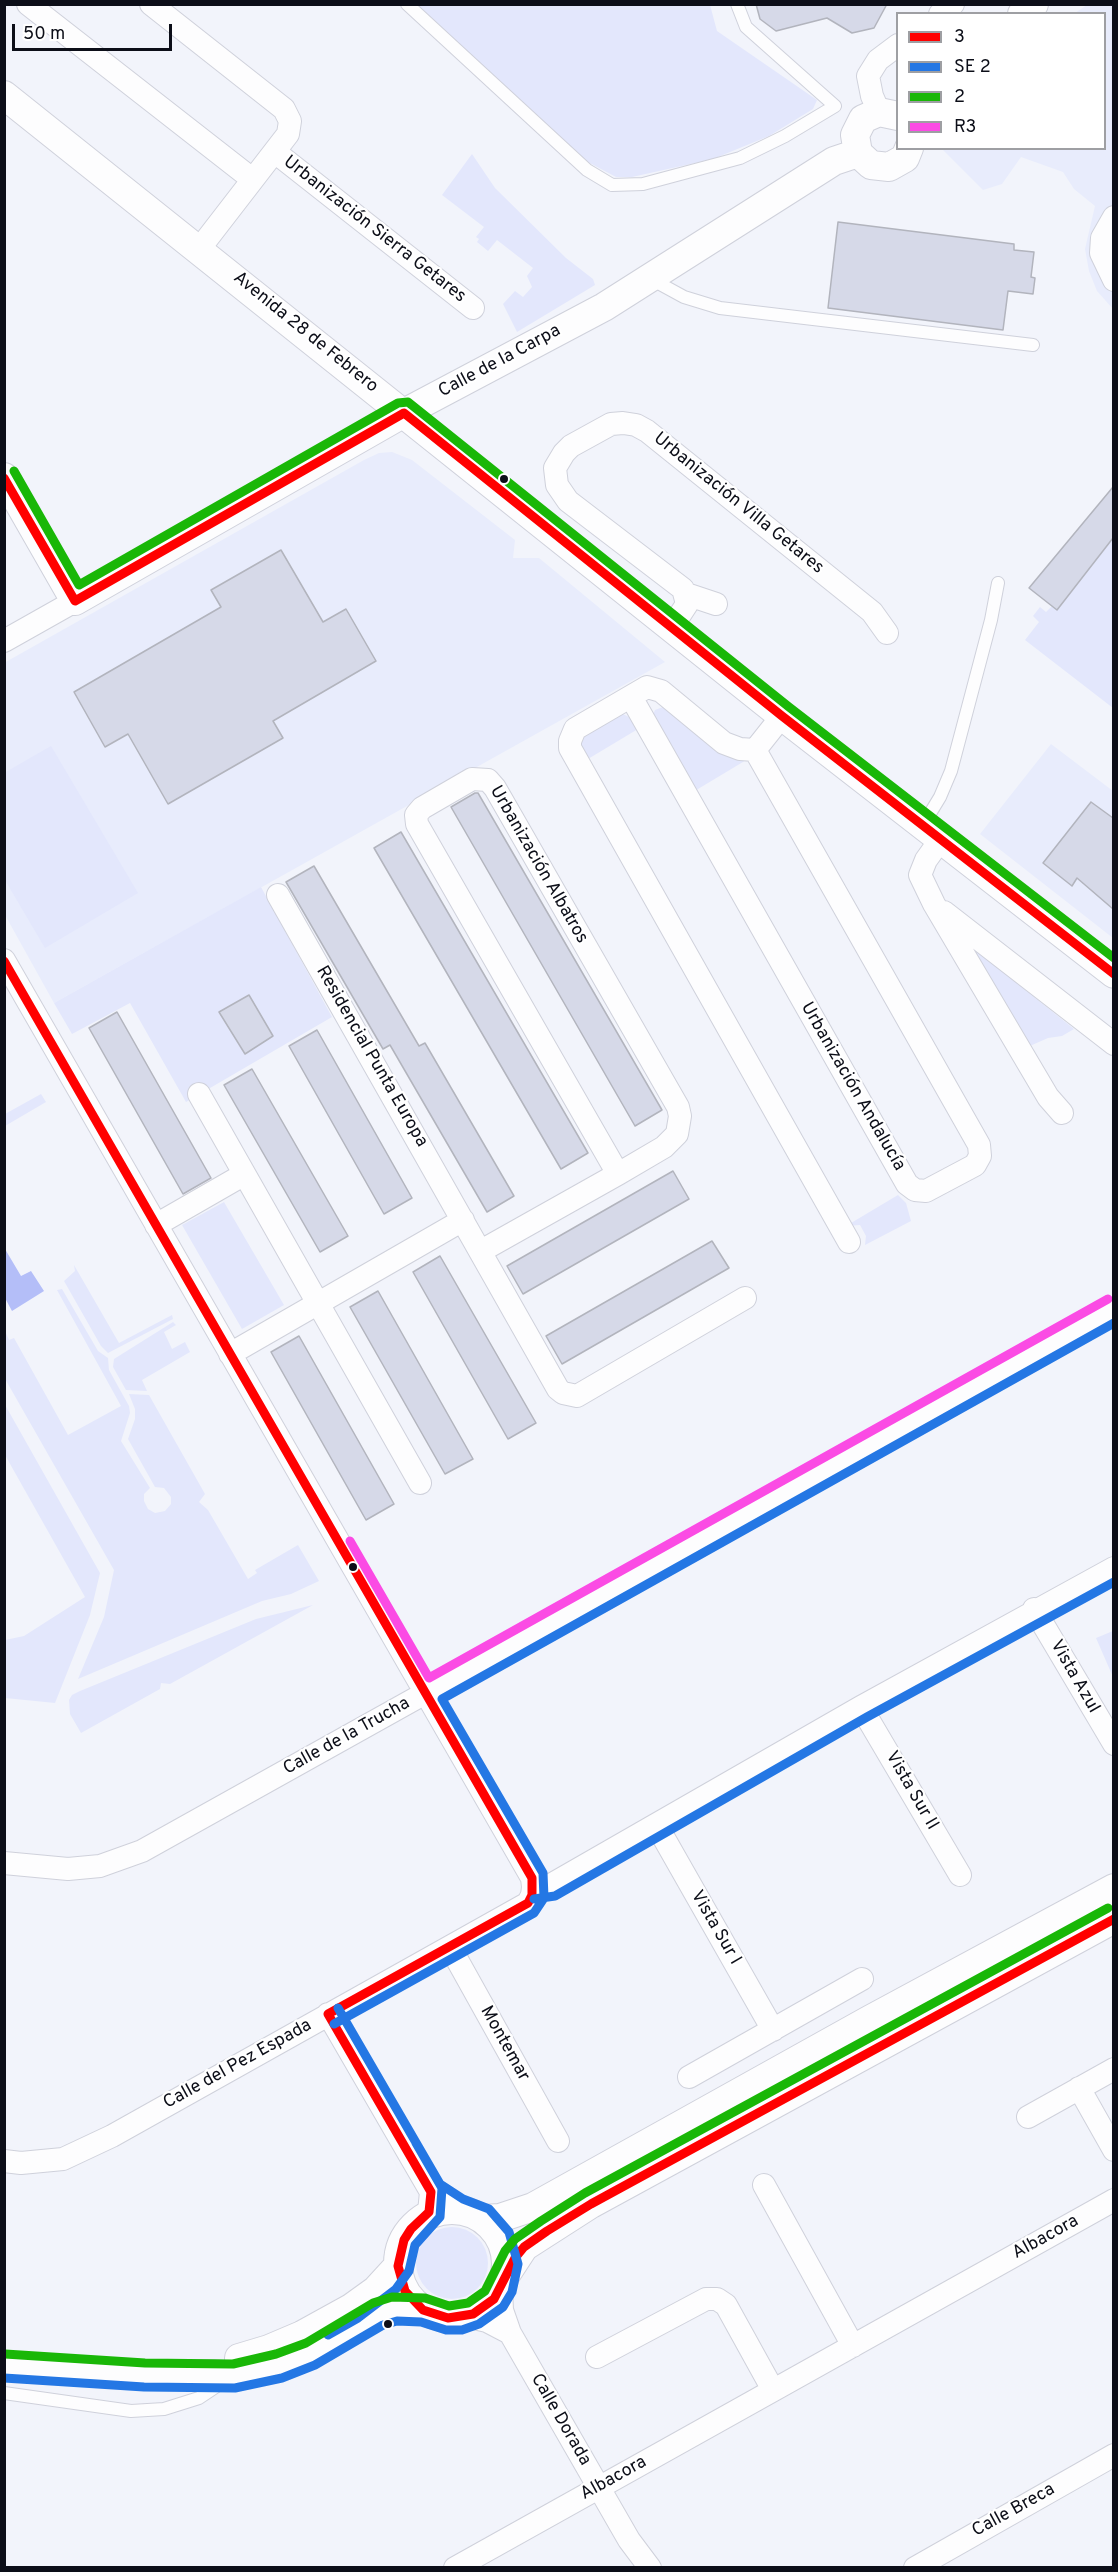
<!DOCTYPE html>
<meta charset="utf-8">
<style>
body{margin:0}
#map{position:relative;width:1118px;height:2572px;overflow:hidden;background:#f2f4fb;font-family:Overpass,sans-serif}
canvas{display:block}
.frame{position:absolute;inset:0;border:6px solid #0c0e18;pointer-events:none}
.legend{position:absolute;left:896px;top:12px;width:210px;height:138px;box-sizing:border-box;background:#fff;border:2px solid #9e9fa3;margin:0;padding:8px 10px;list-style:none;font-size:18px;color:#0c0e18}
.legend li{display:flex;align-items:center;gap:12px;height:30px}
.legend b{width:30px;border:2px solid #9e9fa3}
.scale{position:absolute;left:12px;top:24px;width:160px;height:27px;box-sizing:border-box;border:3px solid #0c0e18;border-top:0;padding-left:8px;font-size:18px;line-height:21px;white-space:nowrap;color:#0c0e18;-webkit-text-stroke:4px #fff;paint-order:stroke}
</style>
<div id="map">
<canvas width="1118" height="2572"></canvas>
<div class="frame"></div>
<ul class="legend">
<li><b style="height:8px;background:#f00"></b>3</li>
<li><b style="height:8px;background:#2477e4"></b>SE 2</li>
<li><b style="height:8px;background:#19b707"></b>2</li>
<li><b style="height:8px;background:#fb4be4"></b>R3</li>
</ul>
<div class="scale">50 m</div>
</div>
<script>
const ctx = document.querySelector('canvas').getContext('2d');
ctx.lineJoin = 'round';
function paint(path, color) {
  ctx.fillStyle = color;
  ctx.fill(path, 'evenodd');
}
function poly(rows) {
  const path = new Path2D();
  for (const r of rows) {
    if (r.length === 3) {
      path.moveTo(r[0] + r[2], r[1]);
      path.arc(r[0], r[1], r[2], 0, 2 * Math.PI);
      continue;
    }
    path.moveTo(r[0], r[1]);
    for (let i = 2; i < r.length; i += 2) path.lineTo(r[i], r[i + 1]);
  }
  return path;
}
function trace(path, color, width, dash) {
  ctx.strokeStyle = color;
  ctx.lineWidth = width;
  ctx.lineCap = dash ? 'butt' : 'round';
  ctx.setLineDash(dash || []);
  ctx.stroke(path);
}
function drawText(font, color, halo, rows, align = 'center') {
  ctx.font = font + ' Overpass,sans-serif';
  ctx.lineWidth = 4.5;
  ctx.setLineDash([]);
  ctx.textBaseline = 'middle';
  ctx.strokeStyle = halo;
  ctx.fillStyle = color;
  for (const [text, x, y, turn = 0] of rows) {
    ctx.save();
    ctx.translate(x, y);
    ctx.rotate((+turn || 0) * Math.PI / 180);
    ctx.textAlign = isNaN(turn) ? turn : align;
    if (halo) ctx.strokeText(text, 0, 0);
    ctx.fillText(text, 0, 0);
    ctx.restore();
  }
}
const built = poly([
 [1087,5,1113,5,1113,309,1097,291,1089,271,1085,249,1095,206,1074,189,1063,172,1021,157,1002,184,983,190,942,149,1104,148,1104,14,1075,13],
 [392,452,412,460,515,540,513,558,539,558,665,662,54,1003,5,915,4,663,364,460,379,453],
 [1051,744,1113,791,1113,938,980,834]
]);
const green = poly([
 [416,5,710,5,717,31,817,100,813,109,769,136,713,159,632,177,616,177,586,161],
 [472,154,495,188,566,258,593,279,595,285,517,332,503,304,515,291,523,297,532,287,527,276,533,268,497,240,488,251,477,242,479,239,476,237,484,227,442,195],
 [1113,491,1113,708,1025,640,1039,622,1033,616,1040,607,1046,612,1052,606,1029,588,1091,513],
 [668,705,748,759,693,792,652,717,655,710],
 [623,714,631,718,638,729,583,762,579,738],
 [51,746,138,893,45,948,5,880,4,773],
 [261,887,332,1017,186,1102,130,1003,72,1034,54,1003],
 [973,948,1074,1029,1062,1036,1048,1038,1023,1049],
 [41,1094,46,1102,5,1126,5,1114],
 [898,1195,906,1203,911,1221,865,1245,866,1236,860,1225,846,1226],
 [224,1202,284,1305,242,1329,182,1225],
 [74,1265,119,1343,172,1315,173,1319,108,1353,101,1346,64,1281,75,1271],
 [62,1289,98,1351,108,1358,109,1370,129,1406,130,1413,121,1441,150,1488,144,1494,144,1501,148,1509,155,1513,165,1511,171,1504,171,1497,164,1488,155,1487,128,1439,135,1419,135,1409,129,1394,149,1395,205,1494,199,1502,208,1510,248,1579,257,1573,255,1570,298,1545,319,1581,291,1594,262,1601,78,1679,104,1617,114,1570,4,1377,5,1331,9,1340,14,1338,68,1435,121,1406,57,1290],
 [173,1322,176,1325,164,1332,172,1349,185,1342,190,1352,142,1380,147,1391,126,1390,113,1367,114,1359],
 [4,1403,100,1573,90,1615,55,1703,5,1698,5,1640,24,1636,85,1597,5,1455],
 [313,1605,170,1684,161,1683,160,1689,81,1733,70,1714,69,1700,72,1695,80,1691,256,1619],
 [1113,1631,1113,1677,1096,1638],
 [452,2263,36]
]);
const water = poly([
 [5,1249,21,1276,31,1271,44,1291,12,1311,5,1298]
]);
const building = poly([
 [756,4,887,4,874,28,852,33,827,18,776,31,760,19,756,4],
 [838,222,1014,244,1014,250,1034,252,1031,277,1035,278,1033,294,1008,291,1003,330,828,308,838,222],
 [1113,487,1113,538,1057,610,1029,588,1113,487],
 [281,550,323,622,346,609,376,661,273,721,283,738,168,804,128,734,105,747,74,692,221,607,211,590,281,550],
 [475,793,478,793,662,1110,635,1126,451,807,475,793],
 [1091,802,1113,818,1113,909,1077,878,1072,886,1043,863,1091,802],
 [401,832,588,1153,561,1169,374,848,401,832],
 [314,866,419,1046,425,1043,514,1196,487,1212,390,1045,383,1049,286,882,314,866],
 [249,995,273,1036,245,1054,219,1012,249,995],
 [117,1012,211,1178,183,1194,89,1028,117,1012],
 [317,1030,412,1198,384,1214,289,1046,317,1030],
 [252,1069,348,1236,320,1252,224,1085,252,1069],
 [673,1171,689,1199,523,1294,507,1266,673,1171],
 [712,1241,729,1268,562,1364,546,1336,712,1241],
 [440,1256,536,1423,508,1439,413,1272,440,1256],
 [378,1291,473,1459,445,1474,350,1307,378,1291],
 [299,1336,394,1504,366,1520,271,1352,299,1336]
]);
const service = poly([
 [407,4,587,170,612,185,643,184,740,158,785,136,835,106,746,27,737,4],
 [651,279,684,297,720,308,1033,345],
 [923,825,940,797,951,771,991,620,998,583],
 [4,2393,131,2411,164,2409,199,2398,226,2380]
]);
const minor = poly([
 [28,4,252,179],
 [151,4,284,109,290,121,288,134,200,248],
 [940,14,953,4],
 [879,112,872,96,868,76,878,60,898,45],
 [275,152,473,308],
 [1114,217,1102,238,1101,253,1114,280],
 [686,594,716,604],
 [672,627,687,604,683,589,568,501,557,485,555,468,564,453,571,446,611,424,623,423,636,425,647,431,872,612,887,633],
 [4,641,75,601],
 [631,697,907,1184,915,1190,926,1191,975,1165,980,1156,979,1145,755,750],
 [782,716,755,750,740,749,724,743,661,691,647,687,575,729,570,741,570,748,849,1242],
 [941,839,926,860,920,875,934,904,1048,1097,1062,1113],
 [278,895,558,1389,563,1393,577,1396,745,1298],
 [944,912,1114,1044],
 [4,960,532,1878,533,1887,532,1895,528,1903,112,2136,63,2159,21,2163,4,2161],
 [199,1094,420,1483],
 [156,1225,243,1175],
 [481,1251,618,1174,664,1147,677,1134,680,1116,678,1107,495,788,488,780,472,779,422,808,416,815,417,824,618,1174],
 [230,1354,463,1220],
 [1034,1609,1114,1744],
 [861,1707,960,1875],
 [657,1826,773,2030],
 [4,1863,68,1869,100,1866,142,1851,1114,1309],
 [533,1887,549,1886,861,1707,1114,1568],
 [450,1947,558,2141],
 [328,2014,431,2192,457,2210],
 [689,2077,862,1979],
 [1079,2088,1114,2150],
 [1028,2117,1114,2069],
 [764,2185,853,2346],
 [426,2217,429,2212,431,2192],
 [501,2288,502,2310,510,2333,629,2540,650,2568],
 [466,2316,487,2321,510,2333],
 [597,2357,706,2299,717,2299,726,2305,773,2390],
 [455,2568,1114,2200],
 [915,2568,1114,2455]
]);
const tertiary = poly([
 [1022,14,1034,4],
 [4,95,782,716,1114,974],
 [898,116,879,112,863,119,855,135,858,153,871,165,889,167,905,158,909,148],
 [4,477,75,601,404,413,604,307,834,161,858,153],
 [452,2264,54],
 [482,2219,500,2218,533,2207,869,2020,1114,1888],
 [505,2276,524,2247,591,2204,1114,1919],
 [239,2358,269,2349,302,2335,351,2308,376,2290,398,2266],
 [4,2366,145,2375,213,2374,234,2376,279,2366,311,2354,378,2314,395,2309,423,2310]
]);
const bus1 = poly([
 [4,478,75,601,404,413,782,716,1114,974],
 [4,961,532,1878,532,1895,528,1903,328,2014,431,2192,429,2212,411,2229,404,2240,398,2266,405,2291,423,2310,448,2318,473,2314,494,2299,515,2258,524,2247,547,2231,591,2204,1114,1919]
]);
const bus2 = poly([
 [534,1899,555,1896,867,1717,1114,1582],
 [334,2024,534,1913,544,1898,543,1873,442,1699,1114,1323],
 [328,2335,358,2318,396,2289,409,2271,415,2245,440,2217,442,2188,416,2143],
 [4,2378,144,2387,235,2388,282,2378,315,2365,383,2325,397,2321,421,2322,446,2330,462,2330,479,2324,503,2307,512,2292,518,2264,509,2232,489,2209,463,2199,440,2184,338,2008]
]);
const bus3 = poly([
 [14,471,79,585,398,403,408,402,789,707,1114,958],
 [5,2354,145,2363,233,2364,276,2354,306,2343,373,2303,392,2297,425,2298,449,2306,468,2303,485,2291,505,2251,515,2239,541,2221,585,2193,1108,1908]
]);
const bus4 = poly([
 [350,1541,429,1678,1108,1299]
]);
const markers = [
 [504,479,5,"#0c0e18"],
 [353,1567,5,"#0c0e18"],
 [388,2324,5,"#0c0e18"]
];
const streetNames = [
 ["Urbanización Sierra Getares",374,230,38],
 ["Avenida 28 de Febrero",305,333,39],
 ["Calle de la Carpa",500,362,-28],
 ["Urbanización Villa Getares",738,504,39],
 ["Urbanización Albatros",538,865,60],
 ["Residencial Punta Europa",371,1057,60],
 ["Urbanización Andalucía",852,1087,60],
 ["Vista Azul",1074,1677,60],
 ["Calle de la Trucha",347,1737,-29],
 ["Vista Sur II",911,1791,60],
 ["Vista Sur I",715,1928,60],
 ["Montemar",504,2044,61],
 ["Calle del Pez Espada",238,2065,-29],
 ["Albacora",1046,2238,-29],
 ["Calle Dorada",560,2420,60],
 ["Albacora",614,2479,-29],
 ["Calle Breca",1014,2511,-29]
];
paint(built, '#e8ecfc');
paint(green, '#e3e7fc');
paint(water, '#b4bef8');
paint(building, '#d6d9e8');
trace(building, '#b2b4bd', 1.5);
trace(service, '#cfd1db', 14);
trace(minor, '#cfd1db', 24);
trace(tertiary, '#cfd1db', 30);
trace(service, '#fdfdfe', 12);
trace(minor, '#fdfdfe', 22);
trace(tertiary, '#fdfdfe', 28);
trace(bus1, '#f00', 9);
trace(bus2, '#2477e4', 9);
trace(bus3, '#19b707', 9);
trace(bus4, '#fb4be4', 9);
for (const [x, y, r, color] of markers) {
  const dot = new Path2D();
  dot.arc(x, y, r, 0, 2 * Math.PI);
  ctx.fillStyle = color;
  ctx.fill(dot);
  trace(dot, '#fff', 2);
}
drawText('18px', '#0c0e18', '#fff', streetNames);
</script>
